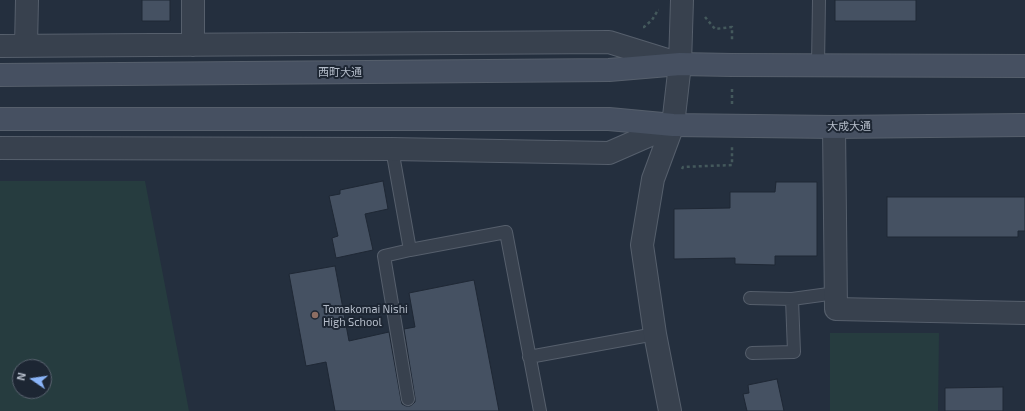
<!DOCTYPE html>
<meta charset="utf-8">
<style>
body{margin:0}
#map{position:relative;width:1025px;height:411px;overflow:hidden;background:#242f3e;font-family:"Exo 2",sans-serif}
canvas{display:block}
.north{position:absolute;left:12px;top:359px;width:40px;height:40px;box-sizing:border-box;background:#1d2633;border:1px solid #59626f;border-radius:50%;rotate:283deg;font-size:11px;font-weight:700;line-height:16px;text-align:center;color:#b4bcc9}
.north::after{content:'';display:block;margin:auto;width:14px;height:18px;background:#8ab4f8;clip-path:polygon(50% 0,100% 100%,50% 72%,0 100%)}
</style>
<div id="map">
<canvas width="1025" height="411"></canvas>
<div class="north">N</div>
</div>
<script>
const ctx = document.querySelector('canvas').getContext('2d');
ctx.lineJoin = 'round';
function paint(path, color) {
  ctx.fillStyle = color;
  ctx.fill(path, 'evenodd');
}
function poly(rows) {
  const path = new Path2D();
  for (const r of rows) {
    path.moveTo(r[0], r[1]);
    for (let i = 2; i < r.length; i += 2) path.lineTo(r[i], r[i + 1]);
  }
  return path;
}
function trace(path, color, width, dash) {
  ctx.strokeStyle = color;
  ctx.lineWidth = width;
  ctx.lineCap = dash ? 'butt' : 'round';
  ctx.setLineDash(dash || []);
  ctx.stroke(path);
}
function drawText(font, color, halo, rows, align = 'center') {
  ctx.font = font + ' "Exo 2","Noto Sans JP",sans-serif';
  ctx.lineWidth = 4;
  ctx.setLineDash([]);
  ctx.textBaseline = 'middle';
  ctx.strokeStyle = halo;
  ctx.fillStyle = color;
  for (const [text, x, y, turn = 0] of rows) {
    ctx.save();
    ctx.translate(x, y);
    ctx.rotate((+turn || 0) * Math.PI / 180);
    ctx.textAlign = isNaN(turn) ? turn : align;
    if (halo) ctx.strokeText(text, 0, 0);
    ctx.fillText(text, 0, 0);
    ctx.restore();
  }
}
const green = poly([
 [0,181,145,181,189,411,0,411],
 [20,367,44,367,44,391,20,391],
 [830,333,939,333,938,411,830,411]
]);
const building = poly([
 [142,0,170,0,170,21,142,21,142,0],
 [835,0,916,0,916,21,835,21,835,0],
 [383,181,388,209,365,214,373,250,336,258,332,238,338,236,329,196,340,194,340,190,383,181],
 [776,182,817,182,817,256,775,256,775,265,735,264,735,258,674,259,674,209,730,208,730,192,775,192,776,182],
 [887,197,1025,197,1025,231,1018,231,1018,237,887,237,887,197],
 [335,266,349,341,389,332,401,400,402,404,406,406,410,406,413,404,415,402,415,398,404,329,415,327,409,293,474,280,499,411,335,411,326,362,306,366,289,274,335,266],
 [777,379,784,411,747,411,743,394,749,393,748,385,777,379],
 [1003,387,1003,411,945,411,945,388,1003,387]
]);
const path = poly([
 [705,17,715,29,732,27,732,42],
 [643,27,644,27,652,20,658,10,659,10],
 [732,104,732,87],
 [682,169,683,167,732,165,732,147]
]);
const lane = poly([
 [818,65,819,0],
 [392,149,410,250,506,232,540,411],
 [750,298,792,299],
 [752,353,794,352,792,299,836,293],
 [529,357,655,334],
 [408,399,384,256,410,250]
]);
const street = poly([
 [193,0,193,45],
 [0,46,609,42,680,64],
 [26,46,27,0],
 [834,127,836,309,1025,313],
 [0,148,392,149,609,153,673,125],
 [670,411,655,334,642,245,653,179,673,125,680,64,682,0]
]);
const secondary = poly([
 [0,75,609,70,680,64,732,65,1025,66],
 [0,119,609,119,673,125,834,127,1025,125]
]);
const markers = [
 [315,315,4,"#8d6e63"]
];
const streetNames = [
 ["西町大通",340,72],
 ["大成大通",849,126]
];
const poiNames = [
 ["Tomakomai Nishi",323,309],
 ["High School",323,322]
];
paint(green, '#263c3f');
paint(building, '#455162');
trace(building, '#1f2835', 1);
trace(lane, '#565f6c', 14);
trace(street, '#565f6c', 24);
trace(secondary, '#565f6c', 24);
trace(path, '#44595c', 2.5, [3, 3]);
trace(lane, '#38414e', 12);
trace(street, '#38414e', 22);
trace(secondary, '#465061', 22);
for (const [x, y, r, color] of markers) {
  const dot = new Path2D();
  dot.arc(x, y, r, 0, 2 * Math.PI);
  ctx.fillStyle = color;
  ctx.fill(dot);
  trace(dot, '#1d2633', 1.5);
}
drawText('11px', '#b4bcc9', '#1d2633', streetNames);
drawText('11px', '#b4bcc9', '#1d2633', poiNames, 'left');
</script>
